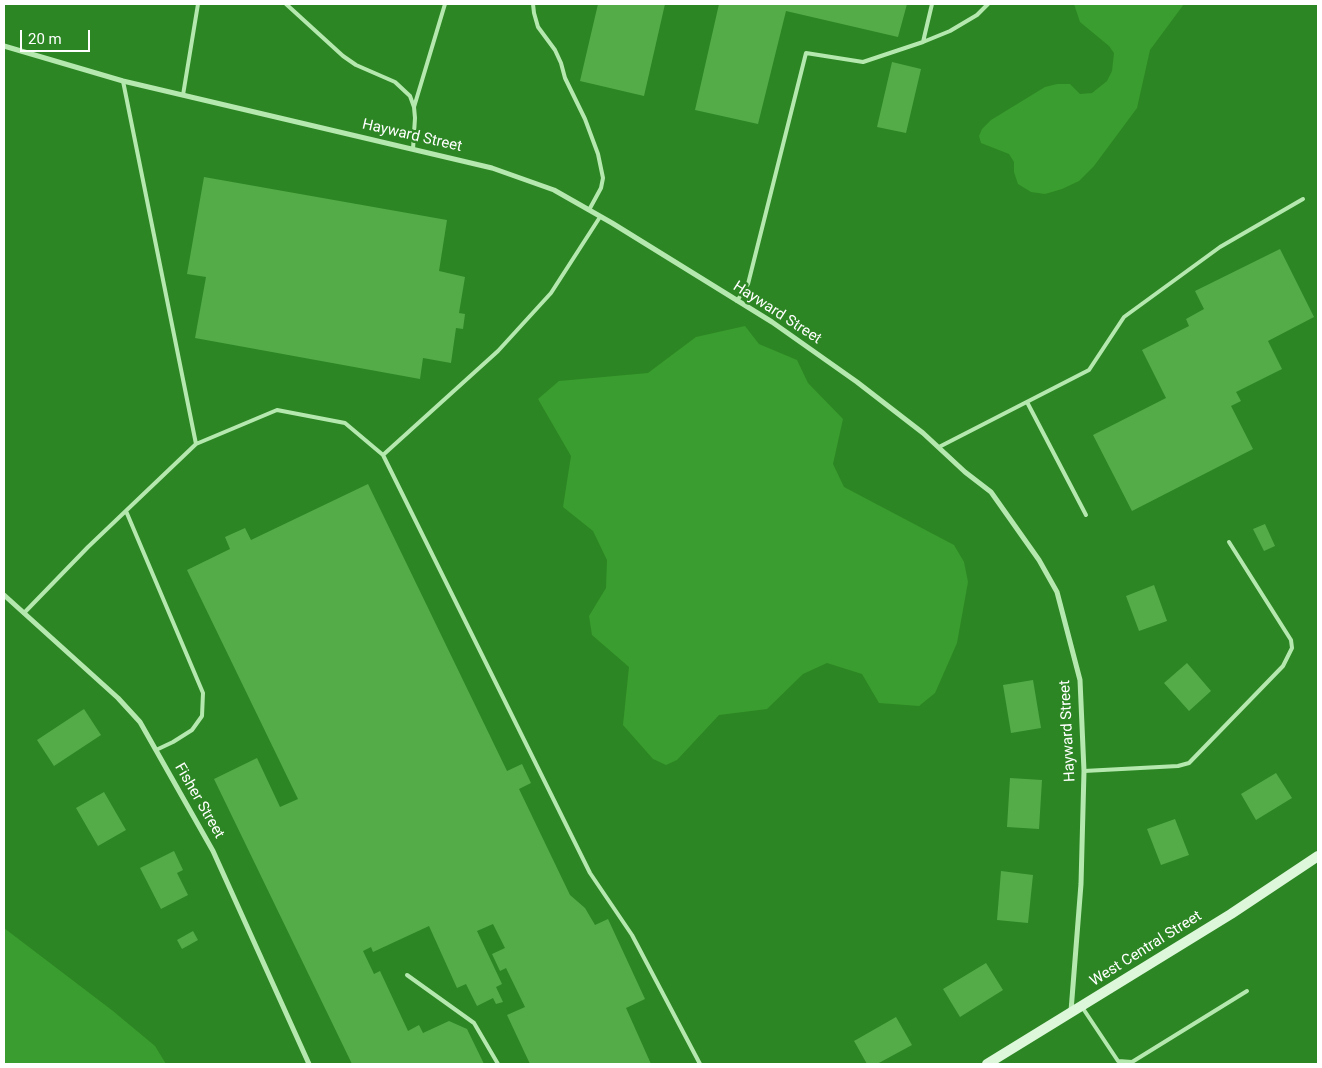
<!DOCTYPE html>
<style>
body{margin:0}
#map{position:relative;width:1322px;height:1068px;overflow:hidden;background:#2d8624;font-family:Roboto,sans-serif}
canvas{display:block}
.frame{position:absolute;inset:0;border:5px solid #fff;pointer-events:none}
.scale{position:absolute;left:20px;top:30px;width:70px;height:22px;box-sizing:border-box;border:2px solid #fff;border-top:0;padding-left:6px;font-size:15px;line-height:18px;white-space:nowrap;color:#fff;-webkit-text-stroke:4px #2d8624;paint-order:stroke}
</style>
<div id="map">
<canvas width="1322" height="1068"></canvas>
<div class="frame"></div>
<div class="scale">20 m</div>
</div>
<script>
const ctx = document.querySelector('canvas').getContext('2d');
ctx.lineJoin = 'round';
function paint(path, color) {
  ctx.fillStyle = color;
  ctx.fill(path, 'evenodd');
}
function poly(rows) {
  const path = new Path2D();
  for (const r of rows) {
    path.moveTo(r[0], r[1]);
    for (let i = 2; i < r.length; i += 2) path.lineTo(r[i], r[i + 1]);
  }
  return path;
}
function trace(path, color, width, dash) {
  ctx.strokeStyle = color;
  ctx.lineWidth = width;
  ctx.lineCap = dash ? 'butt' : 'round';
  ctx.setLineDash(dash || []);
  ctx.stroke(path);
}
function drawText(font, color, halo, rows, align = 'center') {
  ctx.font = font + ' Roboto,sans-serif';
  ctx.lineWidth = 5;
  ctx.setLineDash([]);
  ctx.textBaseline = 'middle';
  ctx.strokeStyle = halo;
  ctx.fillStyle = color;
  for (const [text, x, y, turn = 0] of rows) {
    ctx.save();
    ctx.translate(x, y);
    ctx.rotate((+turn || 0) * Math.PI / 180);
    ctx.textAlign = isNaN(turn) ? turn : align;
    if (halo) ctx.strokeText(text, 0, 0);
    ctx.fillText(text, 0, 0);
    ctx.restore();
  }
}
const green = poly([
 [1074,4,1184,4,1150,50,1137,108,1094,166,1079,181,1062,189,1045,194,1031,192,1018,184,1014,172,1014,162,1009,154,981,143,979,136,982,129,991,120,1045,87,1057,84,1070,84,1080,94,1092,93,1107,81,1112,71,1114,53,1109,46,1080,22],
 [745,326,759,344,797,360,808,383,843,419,833,464,844,487,954,545,964,562,968,582,957,643,935,693,919,706,879,703,862,674,827,663,803,674,767,709,719,715,677,760,666,765,653,759,623,725,629,667,592,635,589,616,606,588,607,560,593,531,563,507,571,456,538,399,559,381,648,373,696,337],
 [4,928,113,1011,155,1046,166,1064,4,1064]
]);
const building = poly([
 [598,4,665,4,644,96,580,81],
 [719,4,907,4,898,37,786,11,758,124,695,110],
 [892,62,921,69,906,133,877,127],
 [204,177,447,220,439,271,465,277,459,313,465,314,463,329,456,328,451,363,423,358,420,379,195,338,206,277,187,274],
 [1280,249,1314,317,1268,341,1282,369,1236,392,1241,401,1231,406,1253,449,1132,511,1093,435,1166,398,1142,350,1189,326,1186,319,1204,309,1195,291],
 [368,484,507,771,522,764,531,783,519,789,570,895,585,908,595,925,608,919,645,999,626,1008,651,1064,530,1064,507,1015,525,1007,506,968,500,971,492,954,505,948,493,924,477,931,502,984,496,987,503,1002,496,1004,493,998,477,1006,466,984,457,988,429,926,373,952,371,947,363,951,374,974,380,971,408,1031,419,1025,423,1033,449,1021,467,1029,484,1064,352,1064,214,779,257,758,280,807,298,799,187,570,230,549,225,537,245,528,251,540],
 [1265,524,1275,546,1264,551,1253,529],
 [1154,585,1167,621,1139,631,1126,596],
 [1187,663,1211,691,1189,711,1164,683],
 [1033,680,1041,728,1011,733,1003,685],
 [84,709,101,735,54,766,37,740],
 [1276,773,1292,798,1256,820,1241,794],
 [1010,778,1042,780,1039,829,1007,827],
 [104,792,126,830,98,846,76,808],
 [1175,819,1189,855,1161,865,1147,829],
 [174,851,183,870,177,873,188,895,161,909,140,868],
 [1001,871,1033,875,1028,923,997,920],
 [193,931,198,940,182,949,177,940],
 [986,963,1003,990,960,1017,943,989],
 [896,1017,912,1045,877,1064,867,1064,854,1041]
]);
const service = poly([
 [286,4,343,56,356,65,395,82,410,96,414,107,415,118,413,149],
 [533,4,534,13,538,27,555,50,561,63,565,78,585,119,598,154,603,178,601,188,589,210],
 [923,42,950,31,977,15,988,4],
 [123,81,196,444],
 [183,95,198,4],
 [414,107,445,4],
 [600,217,551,293,498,351,383,455,590,873,632,935,700,1064],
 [737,301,748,284,806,53,863,62,923,42,932,4],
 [1027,402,1086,515],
 [939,447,1089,370,1124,317,1220,247,1303,199],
 [126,511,203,693,202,716,192,730,173,742,156,750],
 [24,613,88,547,196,444,277,410,345,423,383,455],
 [1084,771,1178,766,1189,763,1283,666,1292,648,1291,640,1229,542],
 [407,975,474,1023,498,1064],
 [1082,1007,1118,1061,1132,1062,1247,991]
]);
const minor = poly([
 [4,46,123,81,492,168,554,190,612,223,772,322,857,382,923,433,965,472,991,492,1039,560,1057,592,1080,680,1084,771,1081,884,1071,1011],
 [4,595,118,698,140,722,213,851,309,1064]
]);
const secondary = poly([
 [987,1064,1231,914,1318,856]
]);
const streetNames = [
 ["Hayward Street",412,136,13],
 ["Hayward Street",777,313,33],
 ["Hayward Street",1068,731,-93],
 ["Fisher Street",199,801,60],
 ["West Central Street",1146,949,-32]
];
paint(green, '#3a9d2f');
paint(building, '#53ac48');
trace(service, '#b5e8af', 4);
trace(minor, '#b5e8af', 5);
trace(secondary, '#dcf7d9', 10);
drawText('15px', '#fff', '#2d8624', streetNames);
</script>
